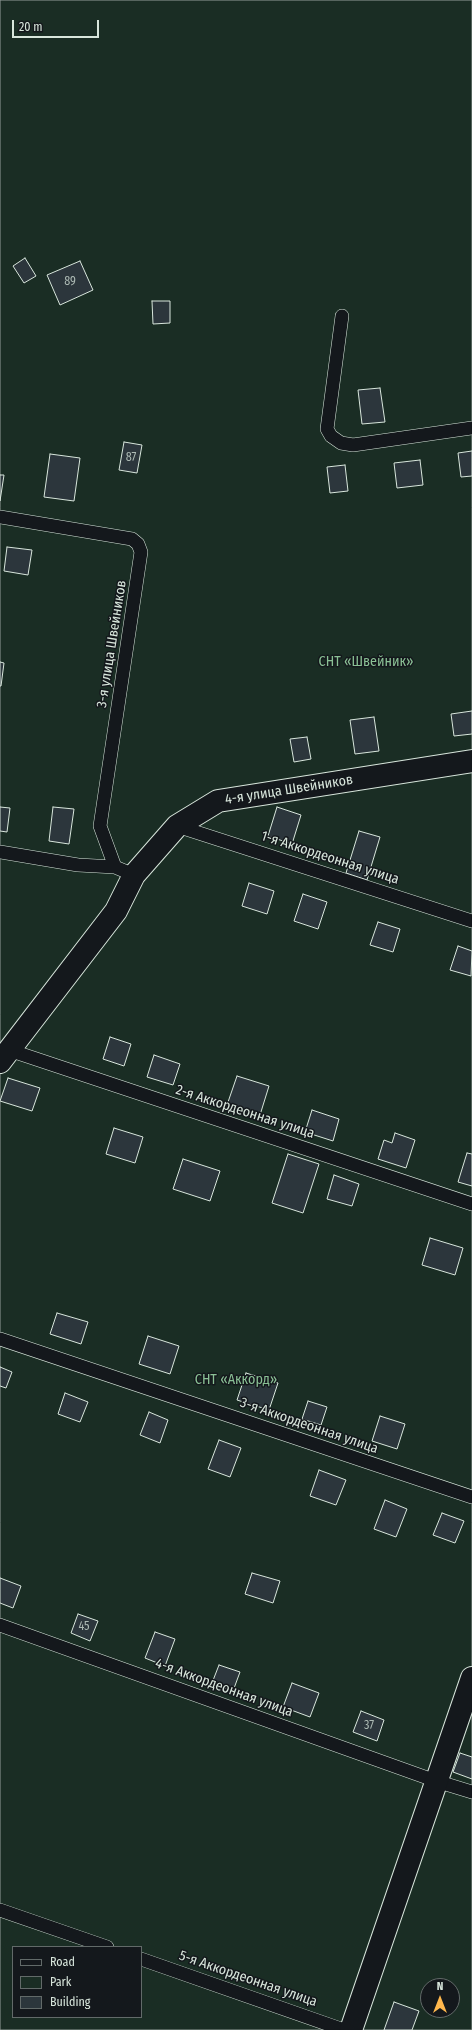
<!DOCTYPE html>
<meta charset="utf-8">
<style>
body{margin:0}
#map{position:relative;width:472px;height:2030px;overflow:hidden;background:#14181c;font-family:"Fira Sans Condensed",sans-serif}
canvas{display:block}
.legend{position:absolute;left:12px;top:1946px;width:130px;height:72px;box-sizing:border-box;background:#14181c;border:1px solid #626a69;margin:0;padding:5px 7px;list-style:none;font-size:12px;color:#d8e6dc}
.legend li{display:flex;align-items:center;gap:8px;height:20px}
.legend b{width:20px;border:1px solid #626a69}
.north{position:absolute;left:420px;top:1978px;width:40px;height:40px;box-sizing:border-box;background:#14181c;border:1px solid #626a69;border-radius:50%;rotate:0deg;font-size:11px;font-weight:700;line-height:16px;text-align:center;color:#d8e6dc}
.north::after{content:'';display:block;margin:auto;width:14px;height:18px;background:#ffb74d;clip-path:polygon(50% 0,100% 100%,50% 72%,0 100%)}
.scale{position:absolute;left:12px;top:20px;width:87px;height:18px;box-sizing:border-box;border:2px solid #d8e6dc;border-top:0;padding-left:5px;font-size:12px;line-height:14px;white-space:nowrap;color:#d8e6dc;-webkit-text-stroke:3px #14181c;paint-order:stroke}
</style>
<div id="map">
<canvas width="472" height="2030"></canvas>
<ul class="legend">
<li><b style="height:5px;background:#14181c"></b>Road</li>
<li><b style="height:11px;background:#1a2d24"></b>Park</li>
<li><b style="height:11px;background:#2c363c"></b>Building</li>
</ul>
<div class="north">N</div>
<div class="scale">20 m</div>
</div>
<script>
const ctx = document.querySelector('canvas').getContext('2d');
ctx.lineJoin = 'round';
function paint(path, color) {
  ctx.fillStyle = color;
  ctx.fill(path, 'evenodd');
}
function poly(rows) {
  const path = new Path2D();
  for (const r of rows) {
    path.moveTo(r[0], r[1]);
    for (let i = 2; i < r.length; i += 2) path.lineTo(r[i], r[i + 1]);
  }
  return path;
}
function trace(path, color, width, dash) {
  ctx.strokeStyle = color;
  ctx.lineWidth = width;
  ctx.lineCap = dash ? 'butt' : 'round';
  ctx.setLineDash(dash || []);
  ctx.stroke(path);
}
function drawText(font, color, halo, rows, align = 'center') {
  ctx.font = font + ' "Fira Sans Condensed",sans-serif';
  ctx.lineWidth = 3;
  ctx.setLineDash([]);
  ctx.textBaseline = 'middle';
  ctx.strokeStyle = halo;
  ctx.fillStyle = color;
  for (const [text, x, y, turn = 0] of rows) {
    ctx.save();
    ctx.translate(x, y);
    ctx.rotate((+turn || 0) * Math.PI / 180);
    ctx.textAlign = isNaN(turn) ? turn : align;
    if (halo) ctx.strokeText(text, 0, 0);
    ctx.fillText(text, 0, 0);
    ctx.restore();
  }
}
const green = poly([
 [0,0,472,0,472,2030,0,2030,0,0],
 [13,1947,141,1947,141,2017,13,2017,13,1947],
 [428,1986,452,1986,452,2010,428,2010,428,1986]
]);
const building = poly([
 [25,258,36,276,24,283,13,266,25,258],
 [80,261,93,290,60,305,47,275,80,261],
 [152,301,170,301,170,323,153,324,152,301],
 [380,388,385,422,362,424,358,390,380,388],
 [124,442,142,445,137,473,119,470,124,442],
 [472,451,472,476,461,477,458,453,472,451],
 [50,454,80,458,74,501,44,497,50,454],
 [420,460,423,485,397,488,394,463,420,460],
 [345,465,348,491,330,493,327,467,345,465],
 [0,475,4,475,0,501,0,475],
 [7,547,32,550,28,575,4,571,7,547],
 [0,662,4,663,1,686,0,686,0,662],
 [472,711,472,734,454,736,451,714,472,711],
 [374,717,379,751,355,754,350,720,374,717],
 [307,737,311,759,294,762,290,739,307,737],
 [0,807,10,808,7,832,0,831,0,807],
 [53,807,74,809,69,844,49,841,53,807],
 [277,807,301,815,292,844,268,836,277,807],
 [359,831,380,837,367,880,346,873,359,831],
 [249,883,274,891,267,914,242,906,249,883],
 [303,894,327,902,318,929,294,921,303,894],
 [378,922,400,929,393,952,370,945,378,922],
 [458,946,472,951,471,976,450,970,458,946],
 [110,1037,131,1044,124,1066,103,1059,110,1037],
 [154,1055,180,1064,173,1085,147,1077,154,1055],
 [237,1076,269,1086,260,1115,227,1105,237,1076],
 [8,1078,40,1088,32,1111,0,1101,8,1078],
 [312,1110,339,1119,333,1141,305,1132,312,1110],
 [114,1128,143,1137,135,1163,106,1154,114,1128],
 [395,1133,415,1140,406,1168,378,1159,384,1140,392,1143,395,1133],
 [467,1153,472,1154,472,1186,458,1182,467,1153],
 [288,1154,319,1164,303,1213,272,1203,288,1154],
 [183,1159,220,1171,210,1201,173,1189,183,1159],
 [334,1175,359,1184,352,1206,327,1199,334,1175],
 [430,1238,463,1248,455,1275,422,1265,430,1238],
 [57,1313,88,1322,81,1344,50,1334,57,1313],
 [148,1336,179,1346,170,1374,139,1364,148,1336],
 [0,1367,12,1372,6,1388,0,1386,0,1367],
 [246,1373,278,1383,269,1410,237,1400,246,1373],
 [65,1393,88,1402,80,1422,58,1414,65,1393],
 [308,1401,327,1407,321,1425,302,1419,308,1401],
 [149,1412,168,1420,160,1443,140,1435,149,1412],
 [380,1416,405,1424,397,1449,372,1441,380,1416],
 [219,1440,241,1448,230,1477,208,1469,219,1440],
 [319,1470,346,1480,336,1505,310,1496,319,1470],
 [385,1500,407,1509,396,1537,374,1529,385,1500],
 [442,1513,464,1521,455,1543,433,1535,442,1513],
 [252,1573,280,1581,273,1603,245,1594,252,1573],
 [0,1578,21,1586,13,1608,0,1603,0,1578],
 [78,1614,98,1621,90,1641,71,1633,78,1614],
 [155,1632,175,1639,165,1666,145,1658,155,1632],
 [219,1665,240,1672,233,1691,212,1683,219,1665],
 [292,1683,319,1693,310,1717,283,1707,292,1683],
 [361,1711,384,1720,377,1741,353,1732,361,1711],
 [460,1753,472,1757,472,1779,453,1772,460,1753],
 [394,2002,419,2011,412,2030,384,2030,394,2002]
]);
const lane = poly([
 [342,316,327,429,331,436,341,443,353,445,472,428],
 [0,517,132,539,138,544,141,552,100,826,115,867,134,875],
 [177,826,472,921],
 [0,852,78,865,115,867],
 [9,1050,472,1204],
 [0,1339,472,1497],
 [0,1625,436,1781,472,1792],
 [0,1910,107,1947],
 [141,1959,344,2030]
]);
const street = poly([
 [0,1062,116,911,134,875,177,826,218,801,472,761],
 [351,2030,472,1678]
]);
const numberNames = [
 ["89",70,282],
 ["87",131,458],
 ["45",84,1627],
 ["37",369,1726]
];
const streetNames = [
 ["3-я улица Швейников",112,644,-81],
 ["4-я улица Швейников",289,790,-9],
 ["1-я Аккордеонная улица",330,858,18],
 ["2-я Аккордеонная улица",245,1112,18],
 ["3-я Аккордеонная улица",309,1426,19],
 ["4-я Аккордеонная улица",224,1688,20],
 ["5-я Аккордеонная улица",248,1979,19]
];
const parkNames = [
 ["СНТ «Швейник»",366,662],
 ["СНТ «Аккорд»",236,1380]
];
paint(green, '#1a2d24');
trace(green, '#939e99', 1);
paint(building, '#2c363c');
trace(building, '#d8e6dc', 1);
trace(lane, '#d8e6dc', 14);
trace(street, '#d8e6dc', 24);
trace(lane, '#14181c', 13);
trace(street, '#14181c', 22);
drawText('12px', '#adbab4', null, numberNames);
drawText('14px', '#d8e6dc', '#14181c', streetNames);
drawText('14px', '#8ac095', '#14181c', parkNames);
</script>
